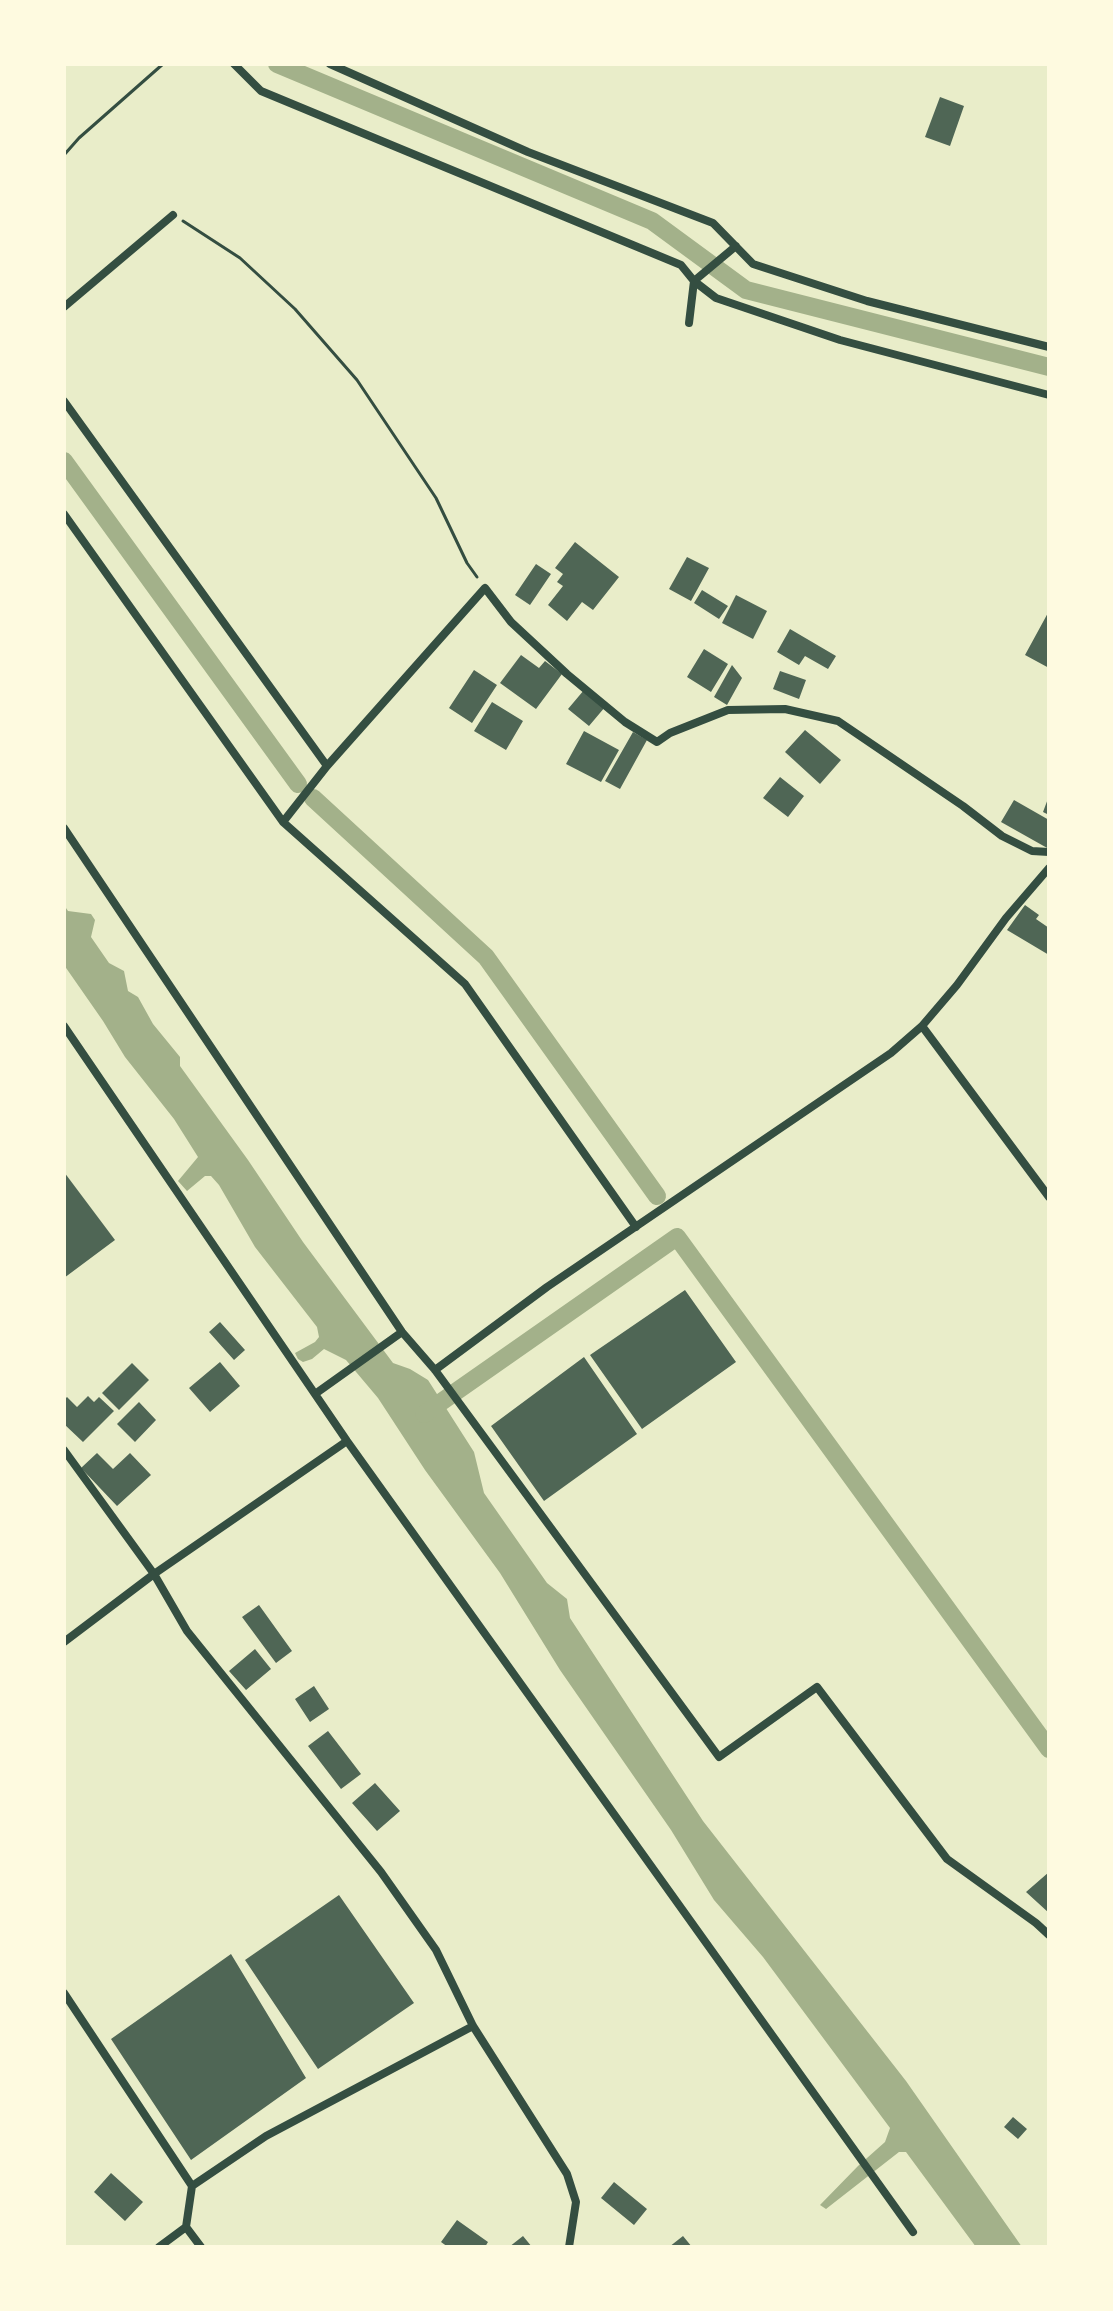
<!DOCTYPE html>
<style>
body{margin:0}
#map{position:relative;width:1113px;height:2311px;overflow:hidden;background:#e9edc9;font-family:Mulish,sans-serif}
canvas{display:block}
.frame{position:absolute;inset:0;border:66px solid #fefae0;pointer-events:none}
</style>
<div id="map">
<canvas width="1113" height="2311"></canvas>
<div class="frame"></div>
</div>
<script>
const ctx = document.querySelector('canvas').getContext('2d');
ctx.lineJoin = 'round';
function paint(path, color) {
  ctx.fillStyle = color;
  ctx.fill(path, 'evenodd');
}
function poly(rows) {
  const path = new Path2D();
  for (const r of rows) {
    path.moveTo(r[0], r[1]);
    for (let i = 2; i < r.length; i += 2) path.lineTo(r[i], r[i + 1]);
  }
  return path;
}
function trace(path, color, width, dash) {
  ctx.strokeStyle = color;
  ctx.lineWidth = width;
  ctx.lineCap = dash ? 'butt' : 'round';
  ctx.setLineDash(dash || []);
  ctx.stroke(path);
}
const water = poly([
 [64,905,68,911,91,914,95,920,91,937,109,963,124,971,128,991,138,997,153,1024,180,1057,180,1066,248,1160,303,1242,393,1363,410,1369,428,1380,474,1452,484,1493,547,1583,567,1599,570,1618,703,1821,906,2081,1022,2247,976,2247,906,2152,899,2152,826,2209,820,2205,858,2166,885,2142,890,2128,763,1957,714,1900,671,1830,560,1670,500,1573,425,1470,378,1398,346,1360,324,1349,312,1359,303,1362,298,1359,295,1353,315,1342,319,1337,317,1327,255,1247,219,1185,211,1176,205,1176,187,1191,178,1181,198,1157,174,1119,125,1057,103,1021,64,965]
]);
const canal = poly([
 [277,64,652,221,746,290,1049,367],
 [64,461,298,784],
 [313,798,486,957,657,1196],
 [424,1414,677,1237,1049,1749]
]);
const building = poly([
 [940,97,964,106,950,146,925,137],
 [575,542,619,577,593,610,582,602,567,621,548,605,563,586,557,582,563,574,555,568],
 [687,557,709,568,691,601,669,589],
 [536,564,551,574,530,605,515,595],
 [702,590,728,606,719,619,694,603],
 [736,595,767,611,753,639,722,623],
 [1049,611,1049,668,1025,655],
 [790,629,836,656,828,669,805,656,799,665,777,652],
 [704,649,728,664,711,692,687,677],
 [521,655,539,668,545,661,562,674,536,709,500,683],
 [732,665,742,678,727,705,714,697],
 [474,670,497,685,472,723,449,708],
 [780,671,806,680,799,699,773,689],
 [584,690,605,707,589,726,568,709],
 [492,702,523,721,506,750,474,731],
 [805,730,841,760,820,784,785,752],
 [584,731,619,750,601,782,566,764],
 [633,732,647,740,620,789,605,781],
 [780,777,804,796,788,817,763,798],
 [1049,796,1049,815,1043,812],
 [1014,800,1049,820,1049,849,1001,822],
 [1025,905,1039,915,1036,919,1049,928,1049,955,1007,930],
 [64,1172,115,1240,64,1278],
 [685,1290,736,1362,642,1429,590,1355],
 [220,1322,245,1350,234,1360,209,1332],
 [584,1357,637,1434,544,1501,491,1426],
 [220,1362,240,1386,210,1412,189,1388],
 [132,1363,149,1380,119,1410,102,1393],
 [88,1396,94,1402,99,1397,114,1411,83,1442,64,1424,64,1400,67,1397,77,1407],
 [139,1402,156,1420,135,1442,117,1424],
 [97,1453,113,1469,130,1453,151,1475,117,1506,81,1468],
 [259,1605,292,1651,276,1663,242,1617],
 [255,1649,271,1669,246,1690,229,1671],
 [314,1686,329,1709,310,1722,295,1699],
 [328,1731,361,1774,341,1789,308,1746],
 [375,1783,400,1811,377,1831,352,1803],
 [1049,1872,1049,1913,1026,1892],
 [339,1895,414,2003,318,2069,245,1960],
 [231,1954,306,2078,191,2160,111,2039],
 [1013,2117,1027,2129,1018,2139,1004,2127],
 [111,2173,143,2202,125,2221,94,2192],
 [614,2182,647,2209,634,2225,601,2198],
 [457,2220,488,2242,485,2247,448,2247,441,2242],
 [523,2236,532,2247,509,2247],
 [683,2236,692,2247,669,2247]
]);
const path = poly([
 [64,155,79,138,163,64],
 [183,221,240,258,295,309,357,380,436,498,467,563,477,577]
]);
const minor = poly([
 [234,64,261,91,681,265,694,281,716,298,840,340,1049,395],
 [330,64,528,152,713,223,753,264,867,301,1049,347],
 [64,307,173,215],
 [689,323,694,281,736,246],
 [64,401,327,766],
 [64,514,283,822,465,984,636,1227],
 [283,822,327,766,485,588,511,622,567,674,625,722,657,742,670,733,728,710,785,709,838,721,963,806,1002,836,1032,851,1049,852],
 [64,828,402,1332,435,1370,719,1757,817,1687,947,1859,1036,1923,1049,1935],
 [64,1026,347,1441,913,2232],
 [922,1026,1049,1197],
 [435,1370,547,1287,891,1053,922,1026,957,985,1006,918,1049,868],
 [315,1394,402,1332],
 [64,1450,154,1574,187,1631,381,1872,436,1950,473,2026,567,2174,576,2202,569,2247],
 [64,1642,154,1574,347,1441],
 [64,1993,192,2186,186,2227,201,2247],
 [192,2186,266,2136,473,2026],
 [159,2247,186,2227]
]);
paint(water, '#a3b18a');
trace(canal, '#a3b18a', 18);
paint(building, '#4f6655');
trace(path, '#344e41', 3);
trace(minor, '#344e41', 8);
</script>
